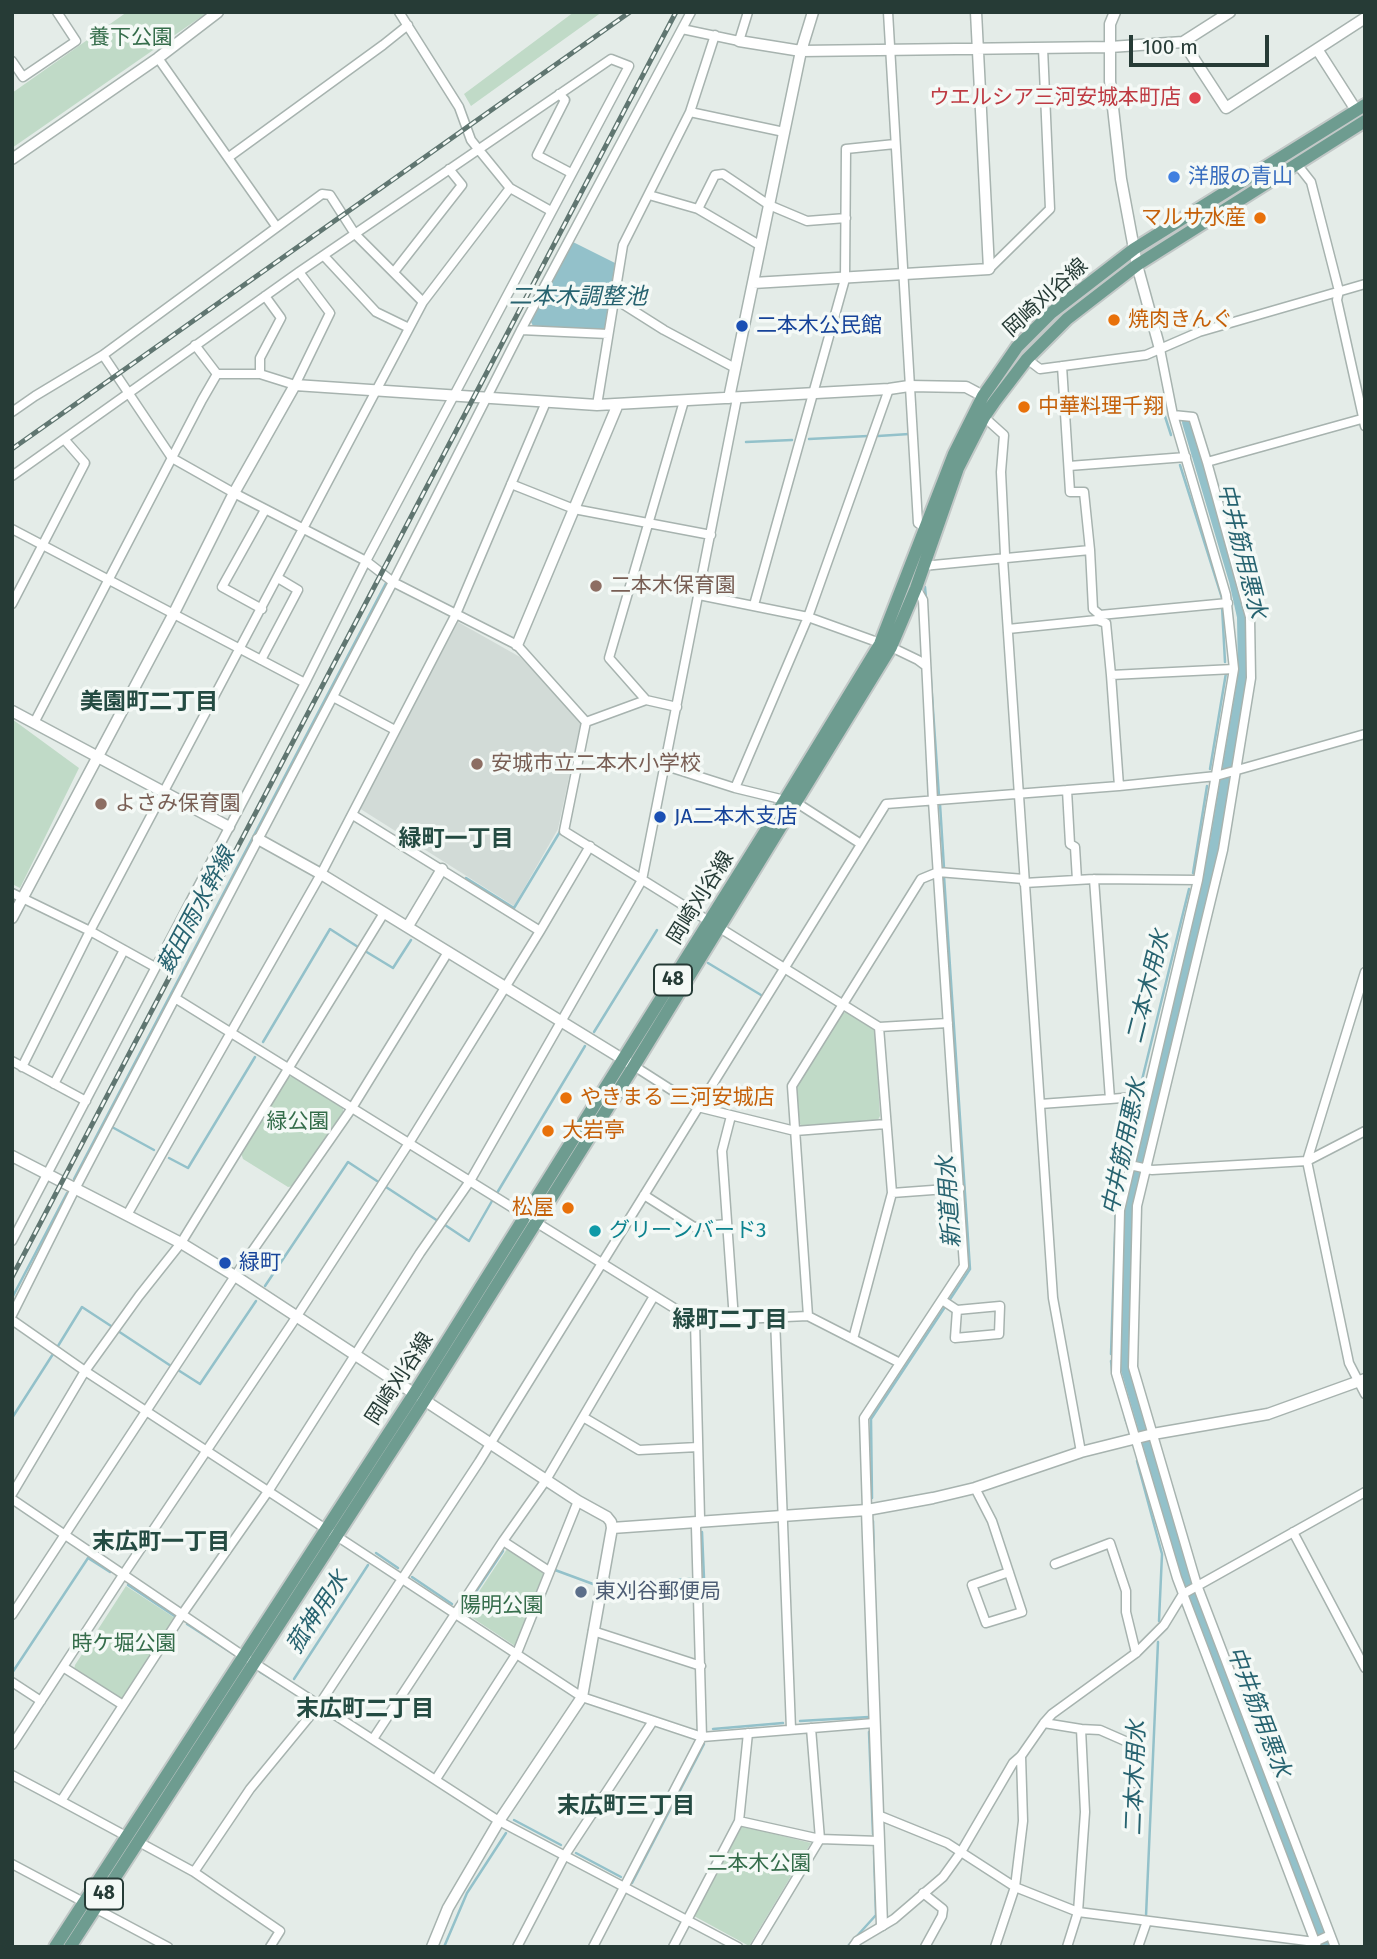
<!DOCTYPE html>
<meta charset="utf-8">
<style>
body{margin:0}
#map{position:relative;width:1377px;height:1959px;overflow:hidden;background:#e4ece8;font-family:"Fira Sans",sans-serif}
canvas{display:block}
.frame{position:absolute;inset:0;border:14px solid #263b36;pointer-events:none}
.scale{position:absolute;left:1129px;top:35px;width:140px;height:32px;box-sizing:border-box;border:4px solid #263b36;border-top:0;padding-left:9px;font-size:21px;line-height:24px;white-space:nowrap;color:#263b36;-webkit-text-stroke:5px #f4f9f6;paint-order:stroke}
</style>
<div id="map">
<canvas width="1377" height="1959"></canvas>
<div class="frame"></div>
<div class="scale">100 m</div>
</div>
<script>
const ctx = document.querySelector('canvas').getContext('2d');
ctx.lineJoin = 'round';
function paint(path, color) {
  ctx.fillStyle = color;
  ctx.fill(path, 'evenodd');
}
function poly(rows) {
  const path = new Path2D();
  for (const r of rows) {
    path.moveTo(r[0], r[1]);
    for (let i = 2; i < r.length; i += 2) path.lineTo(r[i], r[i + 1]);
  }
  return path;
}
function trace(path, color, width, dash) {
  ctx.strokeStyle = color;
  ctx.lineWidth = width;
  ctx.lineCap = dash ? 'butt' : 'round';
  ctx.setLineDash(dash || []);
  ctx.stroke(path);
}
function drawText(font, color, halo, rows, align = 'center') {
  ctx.font = font + ' "Fira Sans","Noto Sans JP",sans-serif';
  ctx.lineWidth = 7;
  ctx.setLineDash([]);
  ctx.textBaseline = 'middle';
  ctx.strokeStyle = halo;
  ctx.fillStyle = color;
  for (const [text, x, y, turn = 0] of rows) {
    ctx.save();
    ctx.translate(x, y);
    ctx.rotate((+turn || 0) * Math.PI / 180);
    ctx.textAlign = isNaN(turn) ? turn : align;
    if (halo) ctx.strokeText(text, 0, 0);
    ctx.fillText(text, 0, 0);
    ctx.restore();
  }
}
const built = poly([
 [458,622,520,657,581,721,558,829,514,906,359,808]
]);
const green = poly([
 [127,12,208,12,12,148,12,93],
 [574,12,602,12,471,106,464,94],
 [12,719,79,768,20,888,12,884],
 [846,1012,873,1028,875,1032,880,1116,878,1120,802,1126,799,1123,796,1087,841,1014],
 [293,1076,343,1108,343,1112,293,1186,288,1187,243,1159,241,1153,288,1077],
 [507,1549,544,1572,515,1646,465,1613],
 [126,1586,175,1618,124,1699,119,1700,74,1670,75,1665],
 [742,1826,811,1843,749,1946,694,1916]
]);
const water = poly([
 [573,242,615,263,605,328,602,330,533,326,531,322]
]);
const stream = poly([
 [1160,401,1171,435],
 [878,436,909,434],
 [809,439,868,436],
 [746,442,792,440],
 [1180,465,1222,598],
 [925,587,926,598],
 [1222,606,1225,662],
 [930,667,939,796],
 [1210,769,1226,673],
 [940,804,944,868],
 [1193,873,1207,786],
 [466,878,514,908,561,830],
 [365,951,393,968,411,940],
 [708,963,761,995],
 [594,1032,657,930],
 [263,1042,330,929,358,947],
 [1139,1092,1189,889],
 [112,1127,154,1150],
 [169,1158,188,1168,255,1057],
 [74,1179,386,583],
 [386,1187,438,1221],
 [497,1193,585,1046],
 [445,1225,469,1241,492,1201],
 [265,1286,348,1162,377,1181],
 [12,1298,67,1193],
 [118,1331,171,1366],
 [58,1346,82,1307,111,1326],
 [1111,1354,1116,1203,1137,1101],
 [1111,1361,1112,1371],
 [178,1370,200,1384,256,1301],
 [12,1418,53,1354],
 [1125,1418,1128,1426],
 [1137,1461,1162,1554,1159,1621],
 [872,1498,871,1419,970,1269,944,876],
 [873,1521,875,1605],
 [702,1532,704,1578],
 [376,1553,398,1568],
 [555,1570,593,1584],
 [412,1577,452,1604],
 [610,1584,690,1579],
 [128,1585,176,1617],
 [463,1611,503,1551],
 [187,1624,235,1655],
 [260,1672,288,1689],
 [12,1673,88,1558,110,1572],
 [294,1679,368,1565],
 [800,1721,869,1717],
 [713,1729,783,1723],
 [869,1732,873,1834],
 [514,1820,561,1845],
 [576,1853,621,1877],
 [632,1883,704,1744],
 [1146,1916,1158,1642],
 [444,1947,467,1893,506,1833],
 [847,1947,876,1915,874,1851]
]);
const canal = poly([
 [1187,422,1234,581,1242,617,1243,675,1213,852,1128,1206,1124,1363,1188,1583,1327,1947]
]);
const minor = poly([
 [399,12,459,107,471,140,479,150,510,188,551,211],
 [888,12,918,523,926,528],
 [682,29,739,41,748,12],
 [158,58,276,226],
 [12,61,23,77,76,41,57,12],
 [559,94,565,100,537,155,571,173],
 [690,112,784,132],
 [229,157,383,45,408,25],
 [1296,163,1311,182,1339,291,1337,300,1365,426],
 [649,195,698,209,761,246],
 [698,209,715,175,723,174,769,205,807,221,846,218],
 [324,256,376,312,409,328],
 [989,269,1050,209,1043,48],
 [394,272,462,185,449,169],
 [615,299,664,330,735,368],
 [521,330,608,334],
 [195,345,217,374],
 [1160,349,1173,415,1226,595,1234,669,1198,880,1120,1210,1116,1373,1177,1578,1317,1947],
 [103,355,172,458,234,493,366,561,393,582,517,645,586,722],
 [1027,359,1040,369,1146,355,1199,332,1365,284],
 [1062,366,1070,492,1084,492,1090,550,1093,609,1100,615,1097,620],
 [217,374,260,374,295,385,330,313,299,272],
 [260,374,260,358,281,318,265,296],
 [597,405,623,245,690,112,715,35],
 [12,412,35,396,103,355,322,194,330,195,355,234,423,302],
 [1173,415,1193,417,1207,462],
 [984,417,1004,435,1001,472,1005,555,1003,559,1053,1298,1081,1452],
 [1069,466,1186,457],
 [12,476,299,272,611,59,629,66,366,561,305,683,12,1241],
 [511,484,574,509,711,535],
 [12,529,305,683],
 [923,566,1090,550],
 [699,595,808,617,891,647,918,660,926,666],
 [12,604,85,463,64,439],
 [754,605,845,279,846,149,895,144],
 [262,609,222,587,265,510],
 [1100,615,1228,603],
 [1008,629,1097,620,1106,623,1111,675],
 [261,660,298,590,278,578],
 [333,697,395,730],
 [646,700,609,658,684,401],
 [586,722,564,831,879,1027,948,1023],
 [586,722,646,700,677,707],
 [34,723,202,400,217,374],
 [666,766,735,788,797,803,861,844],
 [1119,786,1111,675,1234,669],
 [735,788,808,617,889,389],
 [1067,790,1070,844,1075,847,1077,880],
 [353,815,540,931],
 [1024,883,1094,879,1198,880],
 [12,893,90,931,155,967],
 [1365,972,1307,1161,1349,1363,1365,1394],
 [175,998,695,1321,808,1316,900,1363],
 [12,1061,86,1101],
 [634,1066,698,1107,795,1131,886,1124],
 [22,1067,90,931,423,302,510,188],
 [54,1084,124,950],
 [1110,1099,1146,1096],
 [1040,1104,1110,1099,1094,879],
 [731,1116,722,1151,734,1320],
 [1130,1165,1152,1170,1307,1161,1365,1131],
 [892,1193,960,1188],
 [644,1195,694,1227,727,1224],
 [127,1215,321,874,456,614,546,402],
 [942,1300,957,1310,955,1338,999,1334,1000,1306,957,1310],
 [12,1315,75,1189,393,582,521,330,691,12],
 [808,1316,792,1086,921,879,938,872,1024,879],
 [775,1318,791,1729],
 [12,1320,85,1371,582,1697,702,1737,874,1723],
 [853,1339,892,1193,879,1027],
 [583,1417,639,1450,698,1447],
 [975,1488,992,1521,1022,1612,986,1623,972,1585,1009,1572],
 [12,1494,85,1371,139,1296,181,1243,384,913],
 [12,1499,245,1657,499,1821,738,1947],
 [867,1510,864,1418,964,1266,933,801,923,600,916,588],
 [1293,1532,1365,1668],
 [503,1541,549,1571],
 [1055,1564,1110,1543,1126,1591,1126,1612,1136,1653],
 [12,1615,235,1276,352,1108,448,952],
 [593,1631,701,1666],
 [63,1667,123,1705],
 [12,1682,41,1701],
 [1044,1723,1081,1729,1085,1812,1078,1912,1067,1947],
 [1080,1729,1100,1730,1132,1744,1136,1783],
 [373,1739,503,1541,546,1480,654,1296],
 [12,1745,123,1575,297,1316,409,1143,540,931,590,846],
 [12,1775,61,1801],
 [436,1779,517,1653,578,1501],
 [878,1815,947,1843,1015,1887,1078,1912,1315,1942,1330,1935],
 [739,1821,820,1839,879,1841],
 [126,1836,61,1801,183,1613,269,1490,420,1253,470,1181,642,880,737,398],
 [137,1841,194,1872,280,1931,270,1947],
 [12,1864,168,1947],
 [194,1872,250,1789,319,1705,479,1462,886,804,1119,786,1216,776,1365,734],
 [923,1893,943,1909,942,1916,925,1947],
 [517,1947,565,1855,653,1721],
 [593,1947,702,1737,696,1527,700,1518,695,1321],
 [673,1947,739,1821,748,1733],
 [755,1947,820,1839,811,1728],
 [853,1947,857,1941,894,1919,943,1877,961,1852,1013,1763,1021,1756,1044,1723,1052,1714,1136,1653,1164,1625,1183,1594,1365,1492],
 [995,1947,1015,1887,1023,1821,1021,1756],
 [1138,1947,1147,1921],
 [1335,1947,1197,1585,1133,1367,1137,1206,1223,850,1251,678,1250,617,1207,462,1365,418]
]);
const tertiary = poly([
 [1115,12,1110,24,1110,81,1121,179,1137,265,1160,349],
 [739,41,801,51,1110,47,1183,42,1230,12],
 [1183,42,1226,108,1365,18],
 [1317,49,1356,110],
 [12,159,158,58,218,12],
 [753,283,989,269,976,12],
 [729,398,801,51,813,12],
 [517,645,618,404],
 [12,711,229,827],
 [258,839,321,874,629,1063],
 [12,918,173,615,234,493,295,385,597,405,889,389,909,386,966,387,983,396],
 [408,926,442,869],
 [12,1156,181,1243,235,1276,578,1501,607,1517,611,1522,612,1528,582,1697,499,1821,448,1908,432,1947],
 [867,1510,882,1925],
 [612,1528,867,1510,933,1498,975,1488,1081,1452,1153,1434,1268,1414,1365,1379]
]);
const primary = poly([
 [55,1947,414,1394,785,800,880,644,954,454,983,396,995,379,1017,347,1051,313,1134,249,1365,105],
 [70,1947,424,1401,634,1066,891,647,916,588,958,468,984,417,995,401,1027,359,1067,319,1137,265,1365,121]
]);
const rail = poly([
 [12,449,630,12],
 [12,1277,676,12]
]);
const markers = [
 [1195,98,7,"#e0444e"],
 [1174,177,7,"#3f7fe0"],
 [1260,218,7,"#e8710a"],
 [1114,320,7,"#e8710a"],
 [742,326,7,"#1a4fb4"],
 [1024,407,7,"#e8710a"],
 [596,586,7,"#8d6e63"],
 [477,764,7,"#8d6e63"],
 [101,804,7,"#8d6e63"],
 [660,817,7,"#1a4fb4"],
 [566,1098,7,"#e8710a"],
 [548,1131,7,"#e8710a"],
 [568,1208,7,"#e8710a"],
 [595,1231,7,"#0f9aa8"],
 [225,1263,7,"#1a4fb4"],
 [581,1592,7,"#5c6f8a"]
];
const shields = [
 [673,980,38],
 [104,1894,38]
];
const shieldNames = [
 ["48",673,980],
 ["48",104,1894]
];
const parkNames = [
 ["養下公園",131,38],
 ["緑公園",298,1122],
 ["陽明公園",502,1606],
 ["時ケ堀公園",124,1644],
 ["二本木公園",759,1864]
];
const healthNames = [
 ["ウエルシア三河安城本町店",1181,98]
];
const shopNames = [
 ["洋服の青山",1188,177]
];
const foodNames = [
 ["マルサ水産",1246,218,"right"],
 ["焼肉きんぐ",1128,320],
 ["中華料理千翔",1038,407],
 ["やきまる 三河安城店",580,1098],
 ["大岩亭",562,1131],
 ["松屋",554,1208,"right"]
];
const streetNames = [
 ["岡崎刈谷線",1046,298,-42],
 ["岡崎刈谷線",701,898,-58],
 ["岡崎刈谷線",400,1379,-57]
];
const transitNames = [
 ["二本木公民館",756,326],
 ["JA二本木支店",674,817],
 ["緑町",239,1263]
];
const educationNames = [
 ["二本木保育園",610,586],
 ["安城市立二本木小学校",491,764],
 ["よさみ保育園",115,804]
];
const cultureNames = [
 ["グリーンバード3",609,1231]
];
const serviceNames = [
 ["東刈谷郵便局",595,1592]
];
const waterNames = [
 ["二本木調整池",578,298],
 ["中井筋用悪水",1241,551,76],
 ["薮田雨水幹線",197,911,-62],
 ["二本木用水",1149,987,-76],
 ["中井筋用悪水",1125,1147,-78],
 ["新道用水",950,1202,-94],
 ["菰神用水",318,1613,-57],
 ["中井筋用悪水",1258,1712,69],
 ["二本木用水",1136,1778,-88]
];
const neighbourhoodNames = [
 ["美園町二丁目",149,703],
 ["緑町一丁目",456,840],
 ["緑町二丁目",730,1321],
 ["末広町一丁目",161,1543],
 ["末広町二丁目",365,1710],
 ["末広町三丁目",626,1807]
];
paint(built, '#d2dbd7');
paint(green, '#c0dac7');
paint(water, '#93c1ca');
trace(stream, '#93c1ca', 2.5);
trace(canal, '#93c1ca', 10);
trace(minor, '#a7b3af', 11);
trace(tertiary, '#a7b3af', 13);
trace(primary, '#c2c8c7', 16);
trace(minor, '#fff', 8);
trace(tertiary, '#fff', 10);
trace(primary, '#6e9c90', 12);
trace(rail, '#607671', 5);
trace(rail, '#f4f9f6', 2.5, [8]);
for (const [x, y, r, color] of markers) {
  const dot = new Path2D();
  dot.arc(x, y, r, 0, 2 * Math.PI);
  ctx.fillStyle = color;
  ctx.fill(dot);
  trace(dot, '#f4f9f6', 2.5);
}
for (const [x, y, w] of shields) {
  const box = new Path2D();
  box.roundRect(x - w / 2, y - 15.5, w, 31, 5);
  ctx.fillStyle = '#f4f9f6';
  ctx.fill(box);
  trace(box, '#263b36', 2);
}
drawText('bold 19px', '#263b36', null, shieldNames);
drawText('21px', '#356d4b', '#f4f9f6', parkNames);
drawText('21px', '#be3a42', '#f4f9f6', healthNames, 'right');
drawText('21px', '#366cbe', '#f4f9f6', shopNames, 'left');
drawText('21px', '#c56008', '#f4f9f6', foodNames, 'left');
drawText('21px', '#263b36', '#f4f9f6', streetNames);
drawText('21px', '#164399', '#f4f9f6', transitNames, 'left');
drawText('21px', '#785e54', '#f4f9f6', educationNames, 'left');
drawText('21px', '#0d838f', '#f4f9f6', cultureNames, 'left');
drawText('21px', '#4e5e75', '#f4f9f6', serviceNames, 'left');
drawText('italic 23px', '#276370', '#f4f9f6', waterNames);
drawText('bold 23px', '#244b42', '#f4f9f6', neighbourhoodNames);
</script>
